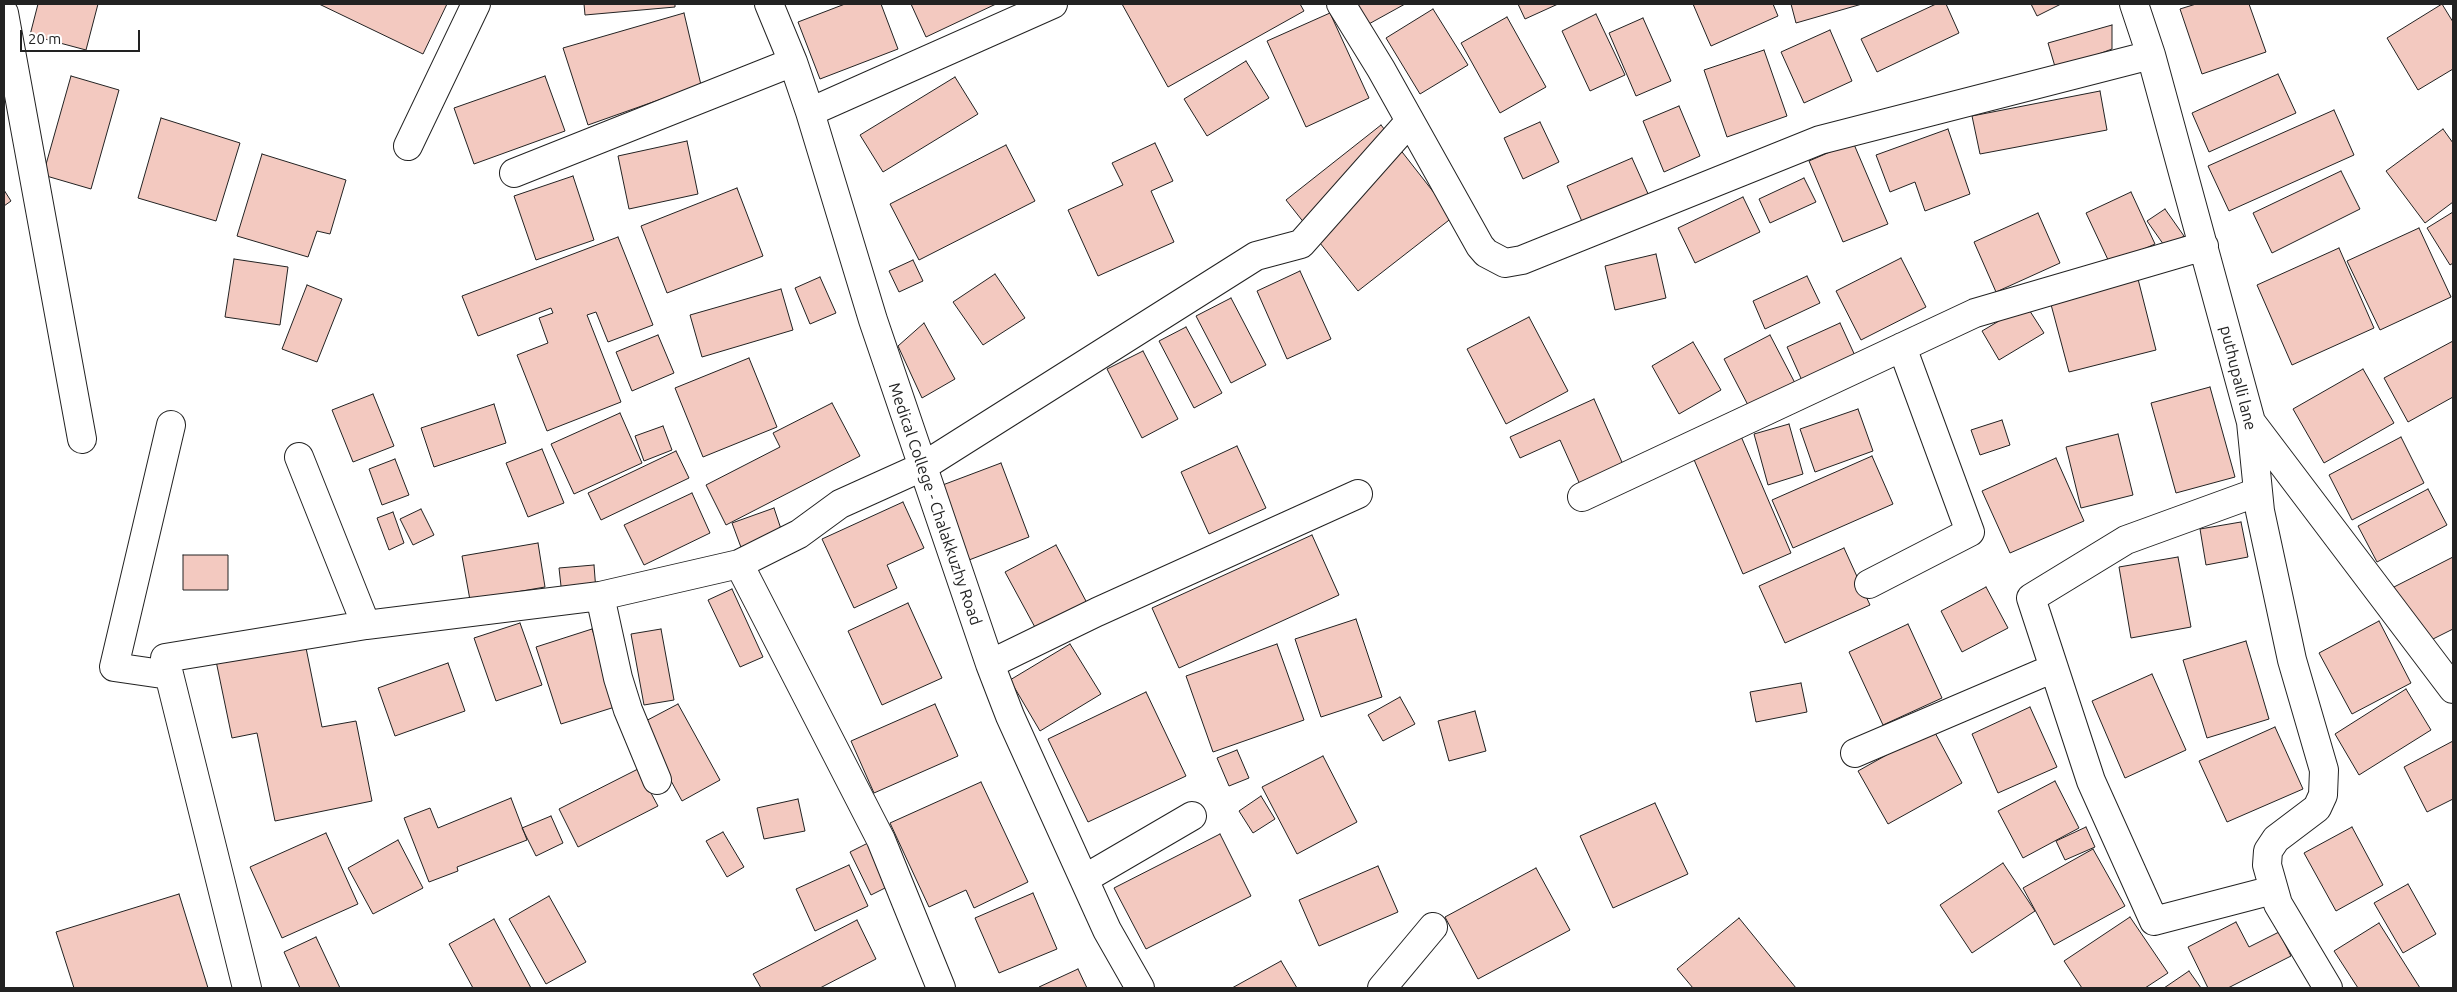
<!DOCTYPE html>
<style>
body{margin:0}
#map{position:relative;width:2457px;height:992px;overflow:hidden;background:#fff;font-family:Ubuntu,sans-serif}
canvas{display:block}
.frame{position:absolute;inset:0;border:5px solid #222;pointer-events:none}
.scale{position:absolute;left:20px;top:30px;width:120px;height:22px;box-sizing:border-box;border:2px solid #222;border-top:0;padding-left:6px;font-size:15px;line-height:18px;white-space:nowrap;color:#222;-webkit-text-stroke:4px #fff;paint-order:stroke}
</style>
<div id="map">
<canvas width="2457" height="992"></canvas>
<div class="frame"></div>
<div class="scale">20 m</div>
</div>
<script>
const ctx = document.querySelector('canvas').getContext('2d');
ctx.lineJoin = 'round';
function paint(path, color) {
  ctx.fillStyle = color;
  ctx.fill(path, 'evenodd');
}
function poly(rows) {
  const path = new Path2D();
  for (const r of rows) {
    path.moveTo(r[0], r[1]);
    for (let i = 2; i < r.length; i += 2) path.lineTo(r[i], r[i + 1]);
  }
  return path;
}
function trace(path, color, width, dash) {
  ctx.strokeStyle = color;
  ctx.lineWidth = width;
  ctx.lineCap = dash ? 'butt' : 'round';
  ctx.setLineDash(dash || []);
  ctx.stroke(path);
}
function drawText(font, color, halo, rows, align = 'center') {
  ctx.font = font + ' Ubuntu,sans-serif';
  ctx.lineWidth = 4;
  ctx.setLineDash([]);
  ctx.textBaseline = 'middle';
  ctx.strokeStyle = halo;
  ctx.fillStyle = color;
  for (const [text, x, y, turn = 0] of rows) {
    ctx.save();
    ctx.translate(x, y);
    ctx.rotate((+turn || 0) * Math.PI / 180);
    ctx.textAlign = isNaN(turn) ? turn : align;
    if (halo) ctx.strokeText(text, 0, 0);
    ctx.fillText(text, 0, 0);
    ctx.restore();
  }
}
const building = poly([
 [38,4,98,4,86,50,30,35,38,4],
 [319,4,447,4,423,54,319,4],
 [584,4,675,4,675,7,585,15,584,4],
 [845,4,881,4,898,49,820,79,798,22,845,4],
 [911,4,996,4,926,37,911,4],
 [1122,4,1300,4,1304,11,1168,87,1122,4],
 [1355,4,1405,4,1367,25,1355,4],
 [1518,4,1558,4,1525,19,1518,4],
 [1693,4,1773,4,1778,16,1711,46,1693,4],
 [1791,4,1862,4,1796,23,1791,4],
 [1936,4,1946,4,1959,33,1877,72,1861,39,1936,4],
 [2031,4,2061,4,2037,16,2031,4],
 [2196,4,2249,4,2266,52,2202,74,2180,9,2196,4],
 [2442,4,2453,22,2453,69,2418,90,2387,38,2442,4],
 [1433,9,1468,65,1420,94,1386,38,1433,9],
 [684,13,701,85,588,125,563,48,684,13],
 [1330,13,1369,98,1306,127,1267,41,1330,13],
 [1596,14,1625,75,1590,91,1562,31,1596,14],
 [1507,17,1546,87,1500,113,1461,43,1507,17],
 [1643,18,1671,81,1636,96,1609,33,1643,18],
 [2112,25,2112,49,2056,70,2048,43,2112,25],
 [1830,30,1852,81,1804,103,1781,52,1830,30],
 [1764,50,1787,116,1727,137,1704,70,1764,50],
 [1246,61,1269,98,1207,136,1184,99,1246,61],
 [2278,74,2296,113,2209,152,2192,113,2278,74],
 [71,76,119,90,91,189,43,175,71,76],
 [545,76,565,131,474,164,454,108,545,76],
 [955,77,978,114,883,172,860,135,955,77],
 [2100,91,2107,130,1980,154,1972,116,2100,91],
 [1679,106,1700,156,1664,172,1643,121,1679,106],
 [2334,110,2354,155,2229,211,2208,166,2334,110],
 [161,118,240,143,216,221,138,198,161,118],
 [1540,122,1559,162,1523,179,1504,138,1540,122],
 [1381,125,1453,217,1358,291,1286,200,1381,125],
 [1948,129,1970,194,1925,211,1915,182,1890,192,1876,155,1948,129],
 [2443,129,2453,143,2453,202,2425,223,2386,171,2443,129],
 [687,141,698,194,629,209,618,156,687,141],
 [1853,142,1888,224,1843,242,1809,161,1853,142],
 [1155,143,1173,181,1151,191,1174,242,1098,276,1068,210,1123,185,1112,163,1155,143],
 [1006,145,1035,201,919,260,890,204,1006,145],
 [262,154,346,180,330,234,317,231,308,257,237,236,262,154],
 [1632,158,1649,196,1583,224,1567,186,1632,158],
 [2341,171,2360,209,2272,253,2253,213,2341,171],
 [573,176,594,240,536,260,514,196,573,176],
 [1804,178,1816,202,1770,223,1759,199,1804,178],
 [737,188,763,256,667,293,641,226,737,188],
 [4,190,11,201,4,206,4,190],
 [2131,192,2155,244,2110,264,2086,213,2131,192],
 [1743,197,1760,232,1695,263,1678,228,1743,197],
 [2165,209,2184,236,2166,248,2147,221,2165,209],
 [2453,212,2453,263,2450,265,2427,228,2453,212],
 [2038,213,2060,263,1996,292,1974,242,2038,213],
 [2419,228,2451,297,2380,330,2347,261,2419,228],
 [618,237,653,325,608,342,596,312,587,315,621,402,547,431,517,355,548,343,539,318,553,313,551,308,478,336,462,296,618,237],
 [2339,248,2374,328,2292,365,2257,285,2339,248],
 [1656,254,1666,298,1615,310,1605,266,1656,254],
 [1901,258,1926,307,1861,340,1836,291,1901,258],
 [234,259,288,267,280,325,225,317,234,259],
 [913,260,923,281,899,292,889,271,913,260],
 [1300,271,1331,339,1287,359,1257,291,1300,271],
 [995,274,1025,318,983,345,953,302,995,274],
 [2137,275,2156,350,2069,372,2049,297,2137,275],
 [1807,276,1820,303,1765,329,1753,301,1807,276],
 [820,277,836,313,810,324,795,288,820,277],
 [307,285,342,299,317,362,282,349,307,285],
 [781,289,793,330,702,357,690,315,781,289],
 [1231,298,1266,365,1231,383,1196,316,1231,298],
 [2026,305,2044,333,1999,360,1982,331,2026,305],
 [1529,317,1568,391,1506,424,1467,349,1529,317],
 [924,323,955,379,922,398,898,346,924,323],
 [1840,323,1857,360,1804,385,1787,347,1840,323],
 [1186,327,1222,393,1194,408,1159,341,1186,327],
 [658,335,674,373,632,391,616,352,658,335],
 [1770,335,1795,383,1749,407,1724,359,1770,335],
 [2453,341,2453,397,2408,422,2384,378,2453,341],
 [1693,342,1721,390,1679,414,1652,366,1693,342],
 [1143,351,1178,419,1142,438,1107,369,1143,351],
 [749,358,777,427,703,457,675,388,749,358],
 [2363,369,2394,423,2324,463,2293,409,2363,369],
 [2210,387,2235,477,2176,493,2151,403,2210,387],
 [373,394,394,446,353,462,332,410,373,394],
 [1594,399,1625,469,1582,489,1560,440,1520,458,1510,437,1594,399],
 [832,403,860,456,726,525,706,485,780,447,773,433,832,403],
 [494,404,506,443,434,467,421,428,494,404],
 [1858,409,1873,451,1815,472,1800,429,1858,409],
 [620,413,642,463,574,494,551,444,620,413],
 [2002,420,2010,445,1980,455,1971,430,2002,420],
 [1789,424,1803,474,1768,485,1754,434,1789,424],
 [663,426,672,450,644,461,635,436,663,426],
 [1740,434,1791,553,1743,574,1692,455,1740,434],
 [2118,434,2133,495,2081,508,2066,447,2118,434],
 [2401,437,2424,483,2352,520,2329,475,2401,437],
 [1237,446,1266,508,1209,534,1181,472,1237,446],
 [542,449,564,503,528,517,506,463,542,449],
 [676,451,689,478,601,520,588,493,676,451],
 [1872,456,1893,504,1793,548,1772,500,1872,456],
 [2056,458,2084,521,2010,553,1982,491,2056,458],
 [395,459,409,495,382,505,369,469,395,459],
 [1001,463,1029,537,969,560,940,486,1001,463],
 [2428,489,2447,525,2377,562,2358,526,2428,489],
 [692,493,710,533,644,565,624,525,692,493],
 [903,502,924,548,887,565,897,588,854,608,822,539,903,502],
 [774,508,783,535,742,550,732,523,774,508],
 [421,509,434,535,413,545,400,519,421,509],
 [393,512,404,543,389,550,377,518,393,512],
 [2241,522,2248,557,2206,565,2200,529,2241,522],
 [1312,535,1339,595,1179,668,1152,608,1312,535],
 [538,543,545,587,470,600,462,556,538,543],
 [1056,545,1087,603,1037,631,1005,572,1056,545],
 [1844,548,1870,605,1785,643,1759,586,1844,548],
 [183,555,228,555,228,590,183,590,183,555],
 [2178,557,2191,627,2131,638,2119,567,2178,557],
 [2453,557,2453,629,2421,645,2392,588,2453,557],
 [594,565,596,591,562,595,559,568,594,565],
 [1986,587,2008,628,1962,652,1941,611,1986,587],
 [732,589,763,657,740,667,708,600,732,589],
 [908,603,942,678,882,705,848,631,908,603],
 [1356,619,1382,697,1321,717,1295,639,1356,619],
 [2379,621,2411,683,2352,714,2319,653,2379,621],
 [520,623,542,685,496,701,474,638,520,623],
 [1908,624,1942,698,1883,725,1849,652,1908,624],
 [592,629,618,706,561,724,536,647,592,629],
 [661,629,674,700,644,705,631,634,661,629],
 [304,638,322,727,356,721,372,801,275,821,257,733,232,738,215,656,304,638],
 [2246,641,2269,719,2207,738,2183,660,2246,641],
 [1070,644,1101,694,1040,731,1010,680,1070,644],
 [1277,644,1304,720,1213,752,1186,676,1277,644],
 [448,663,465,711,395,736,378,688,448,663],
 [2152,674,2186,750,2125,778,2092,701,2152,674],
 [1801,683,1807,712,1756,722,1750,692,1801,683],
 [2406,689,2431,730,2359,775,2335,734,2406,689],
 [1146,692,1186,776,1088,822,1048,739,1146,692],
 [1400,697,1415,724,1383,741,1368,715,1400,697],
 [678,704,720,780,682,801,640,724,678,704],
 [935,704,958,756,874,793,851,741,935,704],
 [2030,707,2057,767,1998,793,1972,734,2030,707],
 [1475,711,1486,751,1449,761,1438,721,1475,711],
 [2275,727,2303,789,2227,822,2199,761,2275,727],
 [1933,729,1962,783,1888,824,1858,771,1933,729],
 [2453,741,2453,799,2427,812,2404,767,2453,741],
 [1237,750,1249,778,1229,786,1217,758,1237,750],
 [1323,756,1357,822,1297,854,1262,787,1323,756],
 [638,769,658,806,578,847,559,809,638,769],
 [2055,781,2079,828,2023,858,1998,811,2055,781],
 [981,782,1028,882,974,908,966,890,929,907,890,823,981,782],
 [1261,796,1275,819,1253,833,1239,811,1261,796],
 [511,798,527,840,457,867,458,871,429,882,404,818,430,808,438,828,511,798],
 [798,799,805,831,764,839,757,808,798,799],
 [1655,803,1688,874,1613,908,1580,836,1655,803],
 [551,816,563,843,536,856,522,828,551,816],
 [2086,827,2095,847,2065,860,2056,841,2086,827],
 [2352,827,2383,885,2336,911,2304,853,2352,827],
 [723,832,744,867,727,877,706,841,723,832],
 [326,833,358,904,282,938,250,867,326,833],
 [1220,834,1251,896,1146,949,1114,888,1220,834],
 [398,840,423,888,373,914,348,868,398,840],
 [872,841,893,884,871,895,850,852,872,841],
 [2093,849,2125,906,2054,945,2023,888,2093,849],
 [2003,863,2035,911,1972,953,1940,905,2003,863],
 [849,865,868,906,815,931,796,889,849,865],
 [1378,866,1398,912,1319,946,1299,900,1378,866],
 [1536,868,1570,930,1478,979,1445,917,1536,868],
 [2408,884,2436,934,2403,953,2374,903,2408,884],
 [1033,893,1057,949,999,973,975,918,1033,893],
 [179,894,208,988,74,988,56,932,179,894],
 [549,896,586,962,546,984,509,919,549,896],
 [2130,917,2168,973,2145,988,2082,988,2064,961,2130,917],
 [1739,918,1796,988,1693,988,1677,969,1739,918],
 [494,919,531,988,473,988,449,944,494,919],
 [857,920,876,959,820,988,761,988,753,974,857,920],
 [2236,922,2249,947,2279,932,2291,956,2228,988,2208,988,2188,947,2236,922],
 [2379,923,2420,988,2358,988,2334,951,2379,923],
 [316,937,340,988,300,988,284,952,316,937],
 [1281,961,1297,988,1232,988,1281,961],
 [1078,969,1087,988,1040,988,1039,987,1078,969],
 [2189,971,2201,988,2164,988,2189,971]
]);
const minor = poly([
 [769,4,793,62,810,112,873,320,990,664,1010,716,1107,930,1140,988],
 [1341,4,1381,69,1480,246,1486,253,1505,263,1522,260,1820,140,2151,55],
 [2134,4,2151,55,2251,422,2260,511,2292,660,2324,770,2323,795,2317,808,2276,839,2268,851,2267,865,2278,904,2328,988],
 [4,13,82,439],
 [810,112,1053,4],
 [408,146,476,4],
 [514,173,793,62],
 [2251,422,2453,689],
 [299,457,366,625],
 [2258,492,2126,540,2031,598,2091,781,2154,921,2273,890],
 [1582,497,1975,313,2204,246],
 [739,564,881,840,941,988],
 [1869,584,1970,532,1902,347],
 [600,596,618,678,628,710,657,780],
 [990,664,1097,612,1358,494],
 [169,675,114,667,171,425],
 [1855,753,2054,668],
 [1084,879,1192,816],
 [247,988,165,658,366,625,600,596,739,564,799,534,840,504,922,467,1256,256,1301,244,1410,121],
 [1382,988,1433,927]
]);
const streetNames = [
 ["puthupalli lane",2238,378,76],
 ["Medical College - Chalakkuzhy Road",935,504,71]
];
paint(building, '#f3c9c0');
trace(building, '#222', 1);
trace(minor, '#222', 30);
trace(minor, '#fff', 28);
drawText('16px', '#222', '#fff', streetNames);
</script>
